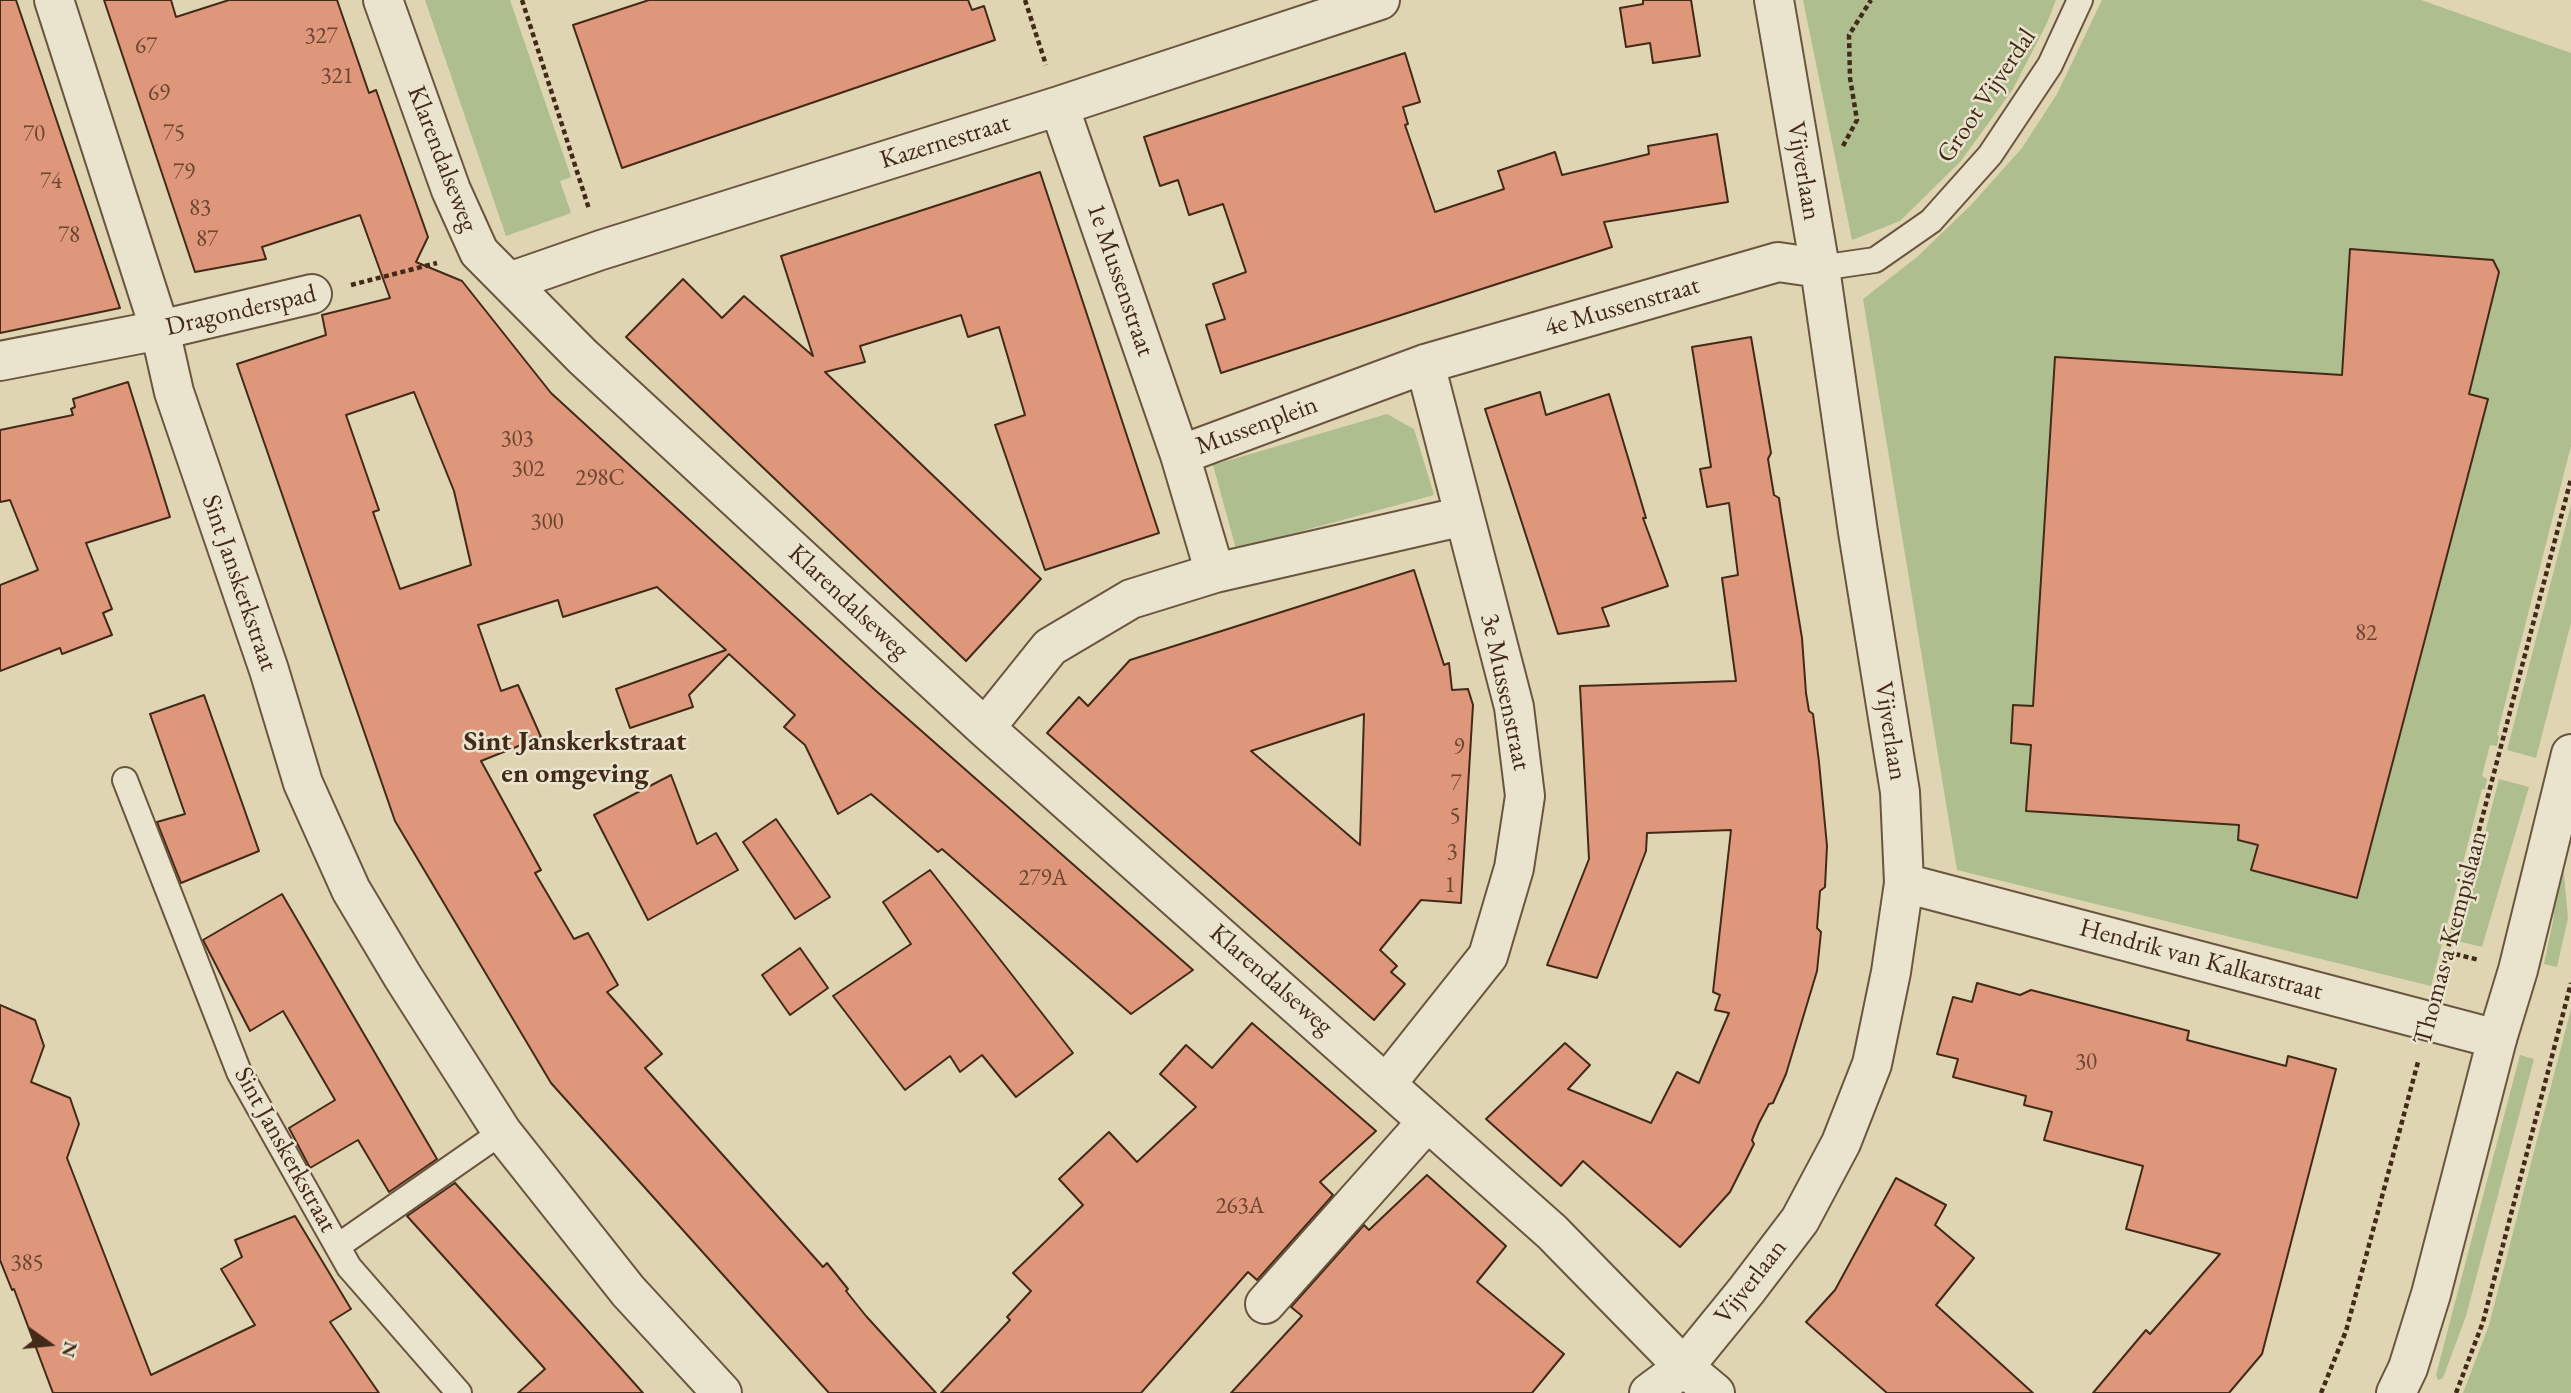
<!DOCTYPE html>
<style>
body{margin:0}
#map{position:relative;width:2571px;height:1393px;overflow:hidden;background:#dfd5b3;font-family:"EB Garamond",serif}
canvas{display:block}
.north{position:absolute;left:14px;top:1309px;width:70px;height:70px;-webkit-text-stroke:5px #eae4ce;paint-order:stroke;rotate:105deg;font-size:19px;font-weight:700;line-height:28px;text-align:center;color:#432a18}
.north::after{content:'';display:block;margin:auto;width:24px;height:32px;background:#432a18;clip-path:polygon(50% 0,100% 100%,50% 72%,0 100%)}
</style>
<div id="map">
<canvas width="2571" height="1393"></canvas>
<div class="north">N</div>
</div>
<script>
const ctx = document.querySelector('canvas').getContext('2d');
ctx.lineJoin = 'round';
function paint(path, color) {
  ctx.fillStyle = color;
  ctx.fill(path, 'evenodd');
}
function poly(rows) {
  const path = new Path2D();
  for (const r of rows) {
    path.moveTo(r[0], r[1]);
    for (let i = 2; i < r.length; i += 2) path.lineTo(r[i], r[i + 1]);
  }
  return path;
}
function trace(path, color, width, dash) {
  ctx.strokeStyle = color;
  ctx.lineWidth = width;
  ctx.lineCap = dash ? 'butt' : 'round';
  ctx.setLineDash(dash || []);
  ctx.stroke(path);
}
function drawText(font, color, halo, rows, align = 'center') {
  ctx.font = font + ' "EB Garamond",serif';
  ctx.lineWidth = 5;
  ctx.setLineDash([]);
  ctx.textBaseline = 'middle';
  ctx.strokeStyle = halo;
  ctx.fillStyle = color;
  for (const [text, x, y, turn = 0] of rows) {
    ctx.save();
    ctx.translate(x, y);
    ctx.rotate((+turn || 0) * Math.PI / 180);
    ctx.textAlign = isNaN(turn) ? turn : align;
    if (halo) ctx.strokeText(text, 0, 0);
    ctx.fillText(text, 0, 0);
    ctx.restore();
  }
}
const green = poly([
 [425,0,510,0,571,177,560,181,571,213,506,236],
 [1803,0,2056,0,2047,23,2013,89,1961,161,1900,221,1852,240],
 [2102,0,2421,0,2571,53,2571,446,2497,735,2499,736,2497,746,2490,745,2482,776,2487,779,2485,789,2482,789,2431,986,1957,870,1863,299,1917,257,1971,205,2022,148,2057,94],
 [1387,414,1414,429,1434,495,1236,549,1213,465],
 [2571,505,2571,623,2536,758,2507,750],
 [2499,779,2529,787,2482,947,2457,941],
 [2563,864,2568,918,2557,967,2544,964,2553,921,2556,888],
 [2571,1009,2571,1393,2463,1393,2489,1325],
 [2520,1055,2534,1059,2466,1316,2443,1378,2438,1380,2436,1375]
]);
const building = poly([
 [0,0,16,0,120,308,0,333,0,0],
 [104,0,171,0,176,17,229,0,337,0,369,93,376,90,428,237,416,262,462,281,551,393,875,690,1193,970,1131,1014,942,849,938,852,871,794,838,814,805,745,784,727,795,715,729,654,689,695,693,707,630,728,616,689,726,650,657,587,563,617,558,600,478,625,501,691,518,685,541,737,481,761,541,870,535,873,574,939,588,933,618,985,607,992,662,1054,645,1068,823,1267,827,1263,848,1289,846,1291,866,1316,936,1393,829,1393,551,1083,395,821,237,364,326,335,322,315,390,298,360,215,262,247,266,259,195,272,104,0],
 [414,392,454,491,471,565,400,589,373,512,379,510,346,415,414,392],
 [649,0,968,0,972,10,984,6,995,40,622,168,573,25,649,0],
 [1643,0,1691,0,1700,56,1653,63,1650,43,1626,47,1620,8,1643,4,1643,0],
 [1405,53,1420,102,1403,107,1408,124,1405,125,1435,212,1504,189,1498,171,1555,152,1562,175,1649,154,1648,146,1717,134,1728,202,1604,222,1612,247,1221,373,1206,325,1225,319,1213,284,1246,272,1223,204,1189,215,1178,180,1160,186,1144,137,1405,53],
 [1040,172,1159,533,1045,570,995,425,1025,415,999,327,968,337,961,315,860,346,865,362,825,372,1041,579,966,661,626,337,683,279,722,318,744,296,813,356,781,256,1040,172],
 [2350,249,2493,260,2499,272,2469,394,2488,399,2357,898,2251,870,2258,845,2238,840,2239,825,2026,811,2031,745,2011,743,2013,705,2033,706,2055,357,2342,375,2350,249],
 [1751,337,1771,453,1768,459,1774,495,1779,498,1781,512,1802,638,1806,693,1809,711,1813,714,1819,762,1827,846,1825,887,1820,891,1817,928,1821,932,1817,971,1786,1074,1773,1103,1769,1104,1759,1123,1752,1140,1754,1144,1730,1192,1680,1247,1583,1161,1561,1186,1486,1119,1565,1043,1590,1065,1568,1089,1651,1123,1677,1072,1699,1083,1729,1013,1715,1010,1720,995,1713,992,1731,830,1647,833,1646,851,1597,978,1547,965,1589,859,1580,686,1736,681,1722,578,1738,575,1729,503,1707,507,1700,469,1711,467,1692,347,1751,337],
 [128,382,170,517,86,543,112,609,103,613,112,635,62,654,60,648,0,671,0,585,38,570,10,500,0,502,0,430,73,415,71,409,75,407,73,399,128,382],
 [1540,392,1546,415,1609,394,1646,518,1643,518,1668,586,1602,608,1609,626,1558,634,1485,409,1540,392],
 [1414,570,1444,665,1449,663,1452,690,1468,689,1473,705,1461,903,1421,900,1380,950,1397,966,1391,972,1405,984,1374,1020,1047,733,1079,697,1088,706,1130,660,1414,570],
 [1364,714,1360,845,1251,751,1364,714],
 [204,695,259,851,181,883,157,822,185,814,150,714,204,695],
 [671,775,697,844,716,833,738,870,648,920,594,815,671,775],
 [776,819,830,897,795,919,743,842,776,819],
 [930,870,1073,1053,1016,1097,982,1055,960,1072,950,1056,905,1090,833,996,911,944,883,902,930,870],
 [282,894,437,1159,389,1192,358,1140,310,1168,289,1128,335,1100,283,1011,250,1031,203,940,282,894],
 [800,948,828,988,790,1015,762,975,800,948],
 [1977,983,2020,995,2031,990,2189,1031,2187,1040,2286,1066,2288,1056,2336,1069,2262,1354,2229,1393,2093,1393,2146,1330,2150,1334,2220,1254,2126,1229,2143,1166,2044,1140,2052,1112,2024,1105,2026,1096,1953,1077,1958,1059,1937,1054,1953,997,1972,1002,1977,983],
 [0,1005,35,1020,44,1046,31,1082,70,1098,79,1124,67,1158,151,1375,255,1325,221,1269,242,1257,235,1240,295,1216,351,1309,330,1322,379,1393,53,1393,14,1289,12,1290,0,1260,0,1005],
 [1252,1023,1376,1131,1320,1182,1333,1195,1257,1280,1248,1272,1141,1393,941,1393,1010,1320,1007,1317,1031,1291,1013,1273,1083,1205,1059,1179,1109,1132,1137,1162,1196,1107,1160,1074,1186,1045,1212,1068,1252,1023],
 [1427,1175,1506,1246,1477,1282,1564,1354,1532,1393,1231,1393,1302,1316,1291,1307,1364,1225,1369,1230,1427,1175],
 [1896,1178,1946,1205,1935,1225,1974,1258,1936,1305,2033,1393,1887,1393,1806,1322,1835,1290,1896,1178],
 [455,1183,495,1227,643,1393,518,1393,545,1369,407,1216,455,1183]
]);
const path = poly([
 [522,0,589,209],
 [1025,0,1046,65],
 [1843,146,1857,120,1850,78,1849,35,1871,0],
 [351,285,437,263],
 [2447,952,2479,960],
 [2440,979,2571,479],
 [2321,1393,2346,1331,2418,1062],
 [2456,1393,2483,1322,2571,983]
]);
const service = poly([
 [1820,268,1875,260,1931,221,1990,155,2050,65,2080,0],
 [125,780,239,1072,349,1267,459,1393],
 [338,1246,502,1132]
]);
const minor = poly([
 [54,0,160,330,174,392,269,670,303,783,351,890,403,977,502,1132,628,1291,722,1393],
 [383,0,451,190,479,252,583,357,985,728,1552,1232,1684,1367,1715,1393],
 [1059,106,1180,455],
 [509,282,601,250,1059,106,1380,0],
 [0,361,160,330,312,294],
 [1425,364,1778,262,1820,268],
 [985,728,1050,647,1131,599,1215,573],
 [1904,883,2497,1039],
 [1387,1083,1488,956,1514,868,1525,796,1514,707,1425,364,1180,455,1215,573,1464,516],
 [1265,1304,1427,1122],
 [1649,1393,1684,1367,1746,1291,1800,1220,1841,1143,1872,1064,1891,972,1904,883,1900,792,1858,532,1820,268,1774,0]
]);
const tertiary = poly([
 [2396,1393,2408,1368,2431,1294,2497,1039,2518,970,2571,754]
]);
const numberNames = [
 ["327",321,37],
 ["67",146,47],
 ["321",337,77],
 ["69",159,94],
 ["75",174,134],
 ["70",34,135],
 ["79",184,173],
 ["74",51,182],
 ["83",200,209],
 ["78",69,236],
 ["87",207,240],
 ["303",517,440],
 ["302",528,470],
 ["298C",600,479],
 ["300",547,523],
 ["82",2366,634],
 ["9",1459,748],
 ["7",1456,784],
 ["5",1455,817],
 ["3",1452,853],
 ["279A",1043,879],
 ["1",1450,886],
 ["30",2086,1063],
 ["263A",1240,1207],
 ["385",27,1264]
];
const streetNames = [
 ["Groot Vijverdal",1987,96,-56],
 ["Kazernestraat",945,142,-17],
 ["Klarendalseweg",442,159,69],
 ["Vijverlaan",1803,171,80],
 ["1e Mussenstraat",1120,280,71],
 ["4e Mussenstraat",1622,307,-16],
 ["Dragonderspad",241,311,-13],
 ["Mussenplein",1257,426,-20],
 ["Sint Janskerkstraat",239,583,71],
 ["Klarendalseweg",848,602,43],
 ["3e Mussenstraat",1505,692,78],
 ["Vijverlaan",1890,731,81],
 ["Thomas a Kempislaan",2451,938,-75],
 ["Hendrik van Kalkarstraat",2201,960,15],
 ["Klarendalseweg",1271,980,41],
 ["Sint Janskerkstraat",285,1150,61],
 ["Vijverlaan",1751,1282,-52]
];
const neighbourhoodNames = [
 ["Sint Janskerkstraat",575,742],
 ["en omgeving",575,774]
];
paint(green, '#afbe8e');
paint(building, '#de977a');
trace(building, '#432a18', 2);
trace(service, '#6a553f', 28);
trace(minor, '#6a553f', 42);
trace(tertiary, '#6a553f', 42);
trace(path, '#432a18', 4.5, [5, 3.5]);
trace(service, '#eae4ce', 24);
trace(minor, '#eae4ce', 38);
trace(tertiary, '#eae4ce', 38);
drawText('23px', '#6a4530', null, numberNames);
drawText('26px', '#432a18', '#eae4ce', streetNames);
drawText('bold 28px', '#432a18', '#eae4ce', neighbourhoodNames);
</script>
